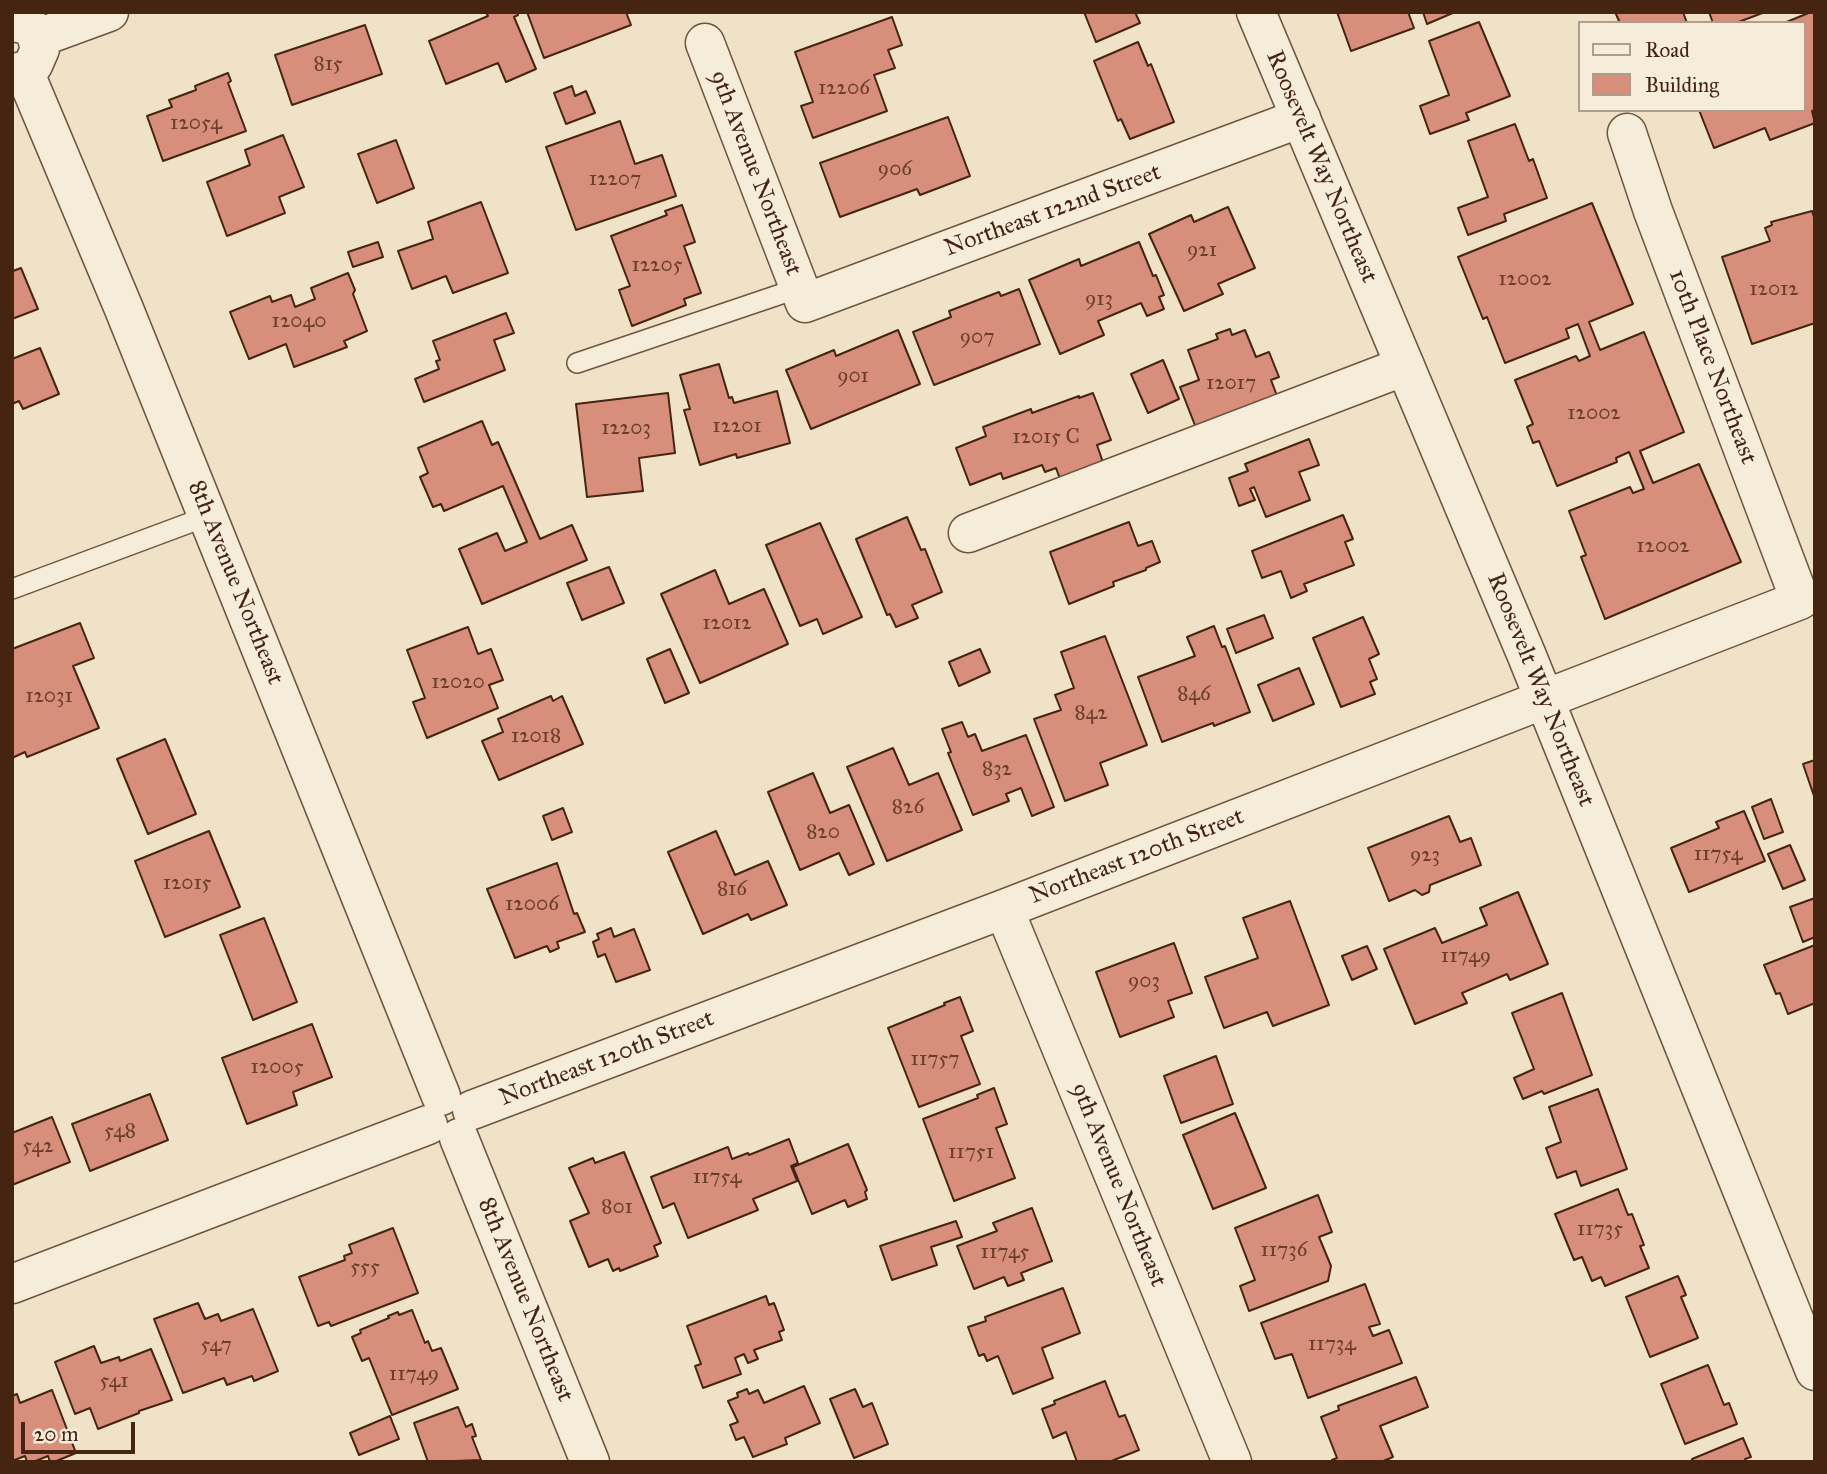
<!DOCTYPE html>
<style>
body{margin:0}
#map{position:relative;width:1827px;height:1474px;overflow:hidden;background:#efe2c6;font-family:"IM FELL Great Primer",serif}
canvas{display:block}
.frame{position:absolute;inset:0;border:14px solid #452411;pointer-events:none}
.legend{position:absolute;left:1578px;top:21px;width:228px;height:91px;box-sizing:border-box;background:#f5ecda;border:2px solid #af9c8a;margin:0;padding:9px 12px;list-style:none;font-size:21px;color:#452411}
.legend li{display:flex;align-items:center;gap:14px;height:35px}
.legend b{width:35px;border:2px solid #af9c8a}
.scale{position:absolute;left:21px;top:1422px;width:114px;height:32px;box-sizing:border-box;border:4px solid #452411;border-top:0;padding-left:9px;font-size:21px;line-height:24px;white-space:nowrap;color:#452411;-webkit-text-stroke:5px #f5ecda;paint-order:stroke}
</style>
<div id="map">
<canvas width="1827" height="1474"></canvas>
<div class="frame"></div>
<ul class="legend">
<li><b style="height:9px;background:#f5ecda"></b>Road</li>
<li><b style="height:19px;background:#d78e7a"></b>Building</li>
</ul>
<div class="scale">20 m</div>
</div>
<script>
const ctx = document.querySelector('canvas').getContext('2d');
ctx.lineJoin = 'round';
function paint(path, color) {
  ctx.fillStyle = color;
  ctx.fill(path, 'evenodd');
}
function poly(rows) {
  const path = new Path2D();
  for (const r of rows) {
    path.moveTo(r[0], r[1]);
    for (let i = 2; i < r.length; i += 2) path.lineTo(r[i], r[i + 1]);
  }
  return path;
}
function trace(path, color, width, dash) {
  ctx.strokeStyle = color;
  ctx.lineWidth = width;
  ctx.lineCap = dash ? 'butt' : 'round';
  ctx.setLineDash(dash || []);
  ctx.stroke(path);
}
function drawText(font, color, halo, rows, align = 'center') {
  ctx.font = font + ' "IM FELL Great Primer",serif';
  ctx.lineWidth = 7;
  ctx.setLineDash([]);
  ctx.textBaseline = 'middle';
  ctx.strokeStyle = halo;
  ctx.fillStyle = color;
  for (const [text, x, y, turn = 0] of rows) {
    ctx.save();
    ctx.translate(x, y);
    ctx.rotate((+turn || 0) * Math.PI / 180);
    ctx.textAlign = isNaN(turn) ? turn : align;
    if (halo) ctx.strokeText(text, 0, 0);
    ctx.fillText(text, 0, 0);
    ctx.restore();
  }
}
const building = poly([
 [486,12,517,12,518,15,514,17,536,69,506,82,498,63,446,84,429,41,488,16,486,12],
 [527,12,626,12,631,25,544,58,527,12],
 [1084,12,1135,12,1140,23,1096,42,1084,12],
 [1337,12,1408,12,1414,28,1351,51,1337,12],
 [1423,12,1455,12,1427,24,1423,12],
 [1615,12,1683,12,1687,23,1620,23,1615,12],
 [1709,12,1765,12,1736,23,1713,23,1709,12],
 [1811,12,1815,12,1815,110,1812,111,1815,123,1770,140,1765,128,1714,148,1699,110,1804,110,1804,23,1784,23,1811,12],
 [892,17,902,45,888,50,895,68,874,75,887,111,813,138,801,106,813,102,795,52,892,17],
 [1479,22,1510,96,1466,113,1469,120,1430,134,1420,106,1449,95,1429,41,1479,22],
 [365,25,382,74,292,105,275,55,365,25],
 [1138,42,1148,66,1151,64,1174,122,1130,139,1121,119,1118,121,1094,61,1138,42],
 [228,73,231,81,228,83,246,131,163,161,147,116,172,107,169,100,196,90,195,86,228,73],
 [572,86,575,96,586,91,595,113,566,124,554,93,572,86],
 [948,117,970,176,920,195,917,189,840,217,820,163,948,117],
 [620,121,635,164,662,155,676,196,576,230,546,147,620,121],
 [1515,124,1529,161,1533,159,1547,198,1504,214,1506,221,1468,235,1458,208,1488,197,1468,141,1515,124],
 [283,135,304,187,279,197,285,213,227,236,207,182,250,165,245,150,283,135],
 [396,140,414,188,377,203,358,154,396,140],
 [481,202,508,273,453,293,446,276,412,289,398,251,433,239,428,222,481,202],
 [1592,203,1633,304,1589,322,1600,350,1644,332,1684,432,1640,451,1653,483,1699,464,1741,562,1605,619,1581,557,1586,555,1569,511,1630,487,1633,493,1644,489,1629,452,1616,458,1617,462,1557,486,1539,441,1533,443,1527,427,1533,424,1515,380,1576,356,1579,361,1590,356,1578,324,1566,329,1569,338,1505,363,1487,317,1483,319,1458,257,1592,203],
 [682,205,695,242,684,246,701,293,684,299,686,305,632,326,619,290,630,286,611,236,667,215,665,211,682,205],
 [1228,207,1255,268,1218,284,1223,294,1184,311,1149,234,1191,215,1194,222,1228,207],
 [1812,211,1815,220,1815,323,1752,344,1722,257,1770,241,1765,228,1772,225,1771,222,1812,211],
 [378,242,383,257,353,267,348,252,378,242],
 [1139,242,1153,276,1156,275,1164,295,1159,297,1164,309,1147,316,1141,303,1098,321,1104,335,1060,354,1029,280,1079,259,1081,266,1139,242],
 [12,268,13,271,21,268,38,309,12,319,12,268],
 [348,273,355,290,353,294,367,331,344,341,347,347,294,367,286,344,249,359,230,312,270,296,272,302,291,295,295,307,315,299,311,288,348,273],
 [1019,289,1040,344,934,385,913,332,951,317,949,311,999,292,1001,296,1019,289],
 [506,313,514,333,494,340,505,370,424,402,415,379,439,369,436,361,440,360,433,341,506,313],
 [1230,329,1232,335,1245,330,1256,357,1269,352,1279,377,1271,380,1279,401,1198,433,1180,387,1199,380,1188,350,1218,339,1216,334,1230,329],
 [898,330,920,384,811,429,786,370,834,350,836,356,898,330],
 [40,348,59,394,23,409,19,401,12,404,12,359,40,348],
 [1163,360,1179,399,1148,413,1131,374,1163,360],
 [719,364,729,398,732,397,734,403,777,391,790,443,737,458,736,454,700,465,684,410,690,409,680,375,719,364],
 [668,393,675,453,639,458,643,491,587,497,576,404,668,393],
 [1093,393,1111,440,1097,445,1106,471,1063,487,1056,468,1045,472,1042,465,1003,479,1001,473,970,485,956,448,986,436,983,427,1031,409,1032,413,1079,396,1079,398,1093,393],
 [482,421,492,445,498,442,540,539,572,525,587,560,482,604,459,549,497,533,505,551,527,542,503,486,444,511,441,504,433,507,420,477,428,473,418,448,482,421],
 [1309,439,1319,465,1299,472,1310,500,1266,517,1254,487,1250,489,1255,500,1239,506,1229,478,1248,471,1245,464,1309,439],
 [1343,515,1353,539,1345,542,1354,565,1304,584,1307,591,1291,598,1281,571,1262,578,1252,551,1343,515],
 [907,517,921,550,925,549,942,592,912,605,918,618,896,627,890,614,887,615,856,539,907,517],
 [1129,522,1138,546,1152,541,1160,562,1146,568,1146,570,1113,582,1114,586,1069,604,1050,552,1129,522],
 [820,523,862,617,823,634,817,619,800,626,766,545,820,523],
 [609,567,624,603,582,620,567,583,609,567],
 [715,570,729,604,764,589,788,644,700,683,661,594,715,570],
 [1264,615,1273,638,1236,653,1227,629,1264,615],
 [1363,617,1379,654,1369,659,1377,679,1370,682,1375,694,1341,707,1313,638,1363,617],
 [80,623,94,658,73,666,99,728,27,757,25,752,12,758,12,649,80,623],
 [1214,626,1222,647,1225,646,1250,712,1214,726,1213,723,1162,742,1138,677,1195,656,1187,637,1214,626],
 [468,627,478,654,491,649,503,680,489,685,498,708,427,738,413,702,425,698,407,650,468,627],
 [1105,636,1147,745,1100,763,1108,785,1065,801,1034,719,1061,710,1055,695,1074,688,1061,652,1105,636],
 [670,649,689,693,665,703,647,659,670,649],
 [980,649,990,672,959,686,949,662,980,649],
 [1299,668,1314,704,1273,721,1258,685,1299,668],
 [551,696,553,701,562,696,583,744,499,780,482,741,503,732,498,719,551,696],
 [962,722,968,737,975,734,982,751,1026,735,1054,807,1032,816,1021,788,1006,794,1009,801,973,815,948,753,951,752,942,729,962,722],
 [165,739,196,814,148,834,117,759,165,739],
 [893,748,909,785,938,773,962,830,887,861,847,767,893,748],
 [1815,760,1815,799,1803,764,1815,760],
 [813,773,830,813,849,805,874,864,849,875,839,853,800,870,768,792,813,773],
 [1771,799,1783,832,1764,839,1752,807,1771,799],
 [563,808,572,832,552,840,543,816,563,808],
 [1744,811,1765,861,1689,892,1671,848,1719,828,1716,822,1744,811],
 [1449,816,1460,842,1471,838,1481,865,1430,885,1429,892,1422,895,1415,890,1389,901,1368,848,1449,816],
 [209,831,240,907,165,937,135,861,209,831],
 [716,831,735,875,768,861,787,905,751,920,748,914,703,934,668,852,716,831],
 [1790,845,1805,880,1783,889,1768,854,1790,845],
 [557,863,574,914,577,913,585,932,557,942,559,948,550,952,547,946,515,958,487,889,557,863],
 [1518,892,1548,964,1510,980,1507,974,1462,993,1467,1003,1415,1024,1384,949,1435,928,1442,943,1487,925,1480,908,1518,892],
 [1815,898,1815,937,1803,942,1790,907,1815,898],
 [1290,901,1329,1005,1273,1026,1267,1012,1224,1028,1205,977,1258,958,1243,918,1290,901],
 [264,918,297,1002,253,1020,220,935,264,918],
 [611,928,614,937,634,929,650,970,616,982,605,954,598,957,593,942,599,939,597,934,611,928],
 [1174,943,1192,993,1168,1001,1174,1017,1120,1037,1096,972,1174,943],
 [1815,945,1815,1003,1788,1014,1780,993,1776,994,1764,965,1815,945],
 [1367,946,1377,969,1352,980,1342,956,1367,946],
 [1562,993,1592,1075,1544,1094,1542,1091,1523,1099,1514,1078,1534,1069,1512,1013,1562,993],
 [960,997,973,1031,961,1036,980,1084,919,1107,888,1028,945,1005,944,1003,960,997],
 [312,1024,332,1077,293,1092,297,1105,247,1124,222,1058,312,1024],
 [1216,1056,1233,1104,1181,1123,1164,1076,1216,1056],
 [994,1088,1007,1124,996,1128,1015,1178,954,1201,923,1119,978,1098,977,1095,994,1088],
 [1598,1089,1627,1169,1581,1186,1576,1171,1557,1178,1546,1148,1561,1142,1549,1107,1598,1089],
 [150,1094,168,1140,90,1171,72,1124,150,1094],
 [1235,1113,1266,1188,1213,1209,1183,1135,1235,1113],
 [52,1117,70,1162,12,1185,12,1133,52,1117],
 [789,1139,798,1163,791,1166,797,1181,753,1199,758,1210,688,1238,674,1203,663,1208,651,1177,728,1147,732,1159,748,1153,749,1155,789,1139],
 [848,1144,867,1190,865,1192,867,1199,848,1207,845,1200,812,1214,793,1167,848,1144],
 [624,1152,661,1243,654,1246,658,1256,620,1271,619,1268,613,1271,608,1259,589,1267,570,1221,589,1213,569,1168,593,1158,595,1163,624,1152],
 [1618,1189,1628,1215,1632,1214,1644,1245,1640,1246,1649,1268,1605,1286,1601,1277,1592,1281,1582,1257,1574,1260,1555,1214,1618,1189],
 [1318,1195,1332,1232,1319,1237,1331,1266,1328,1281,1249,1311,1240,1286,1255,1280,1235,1228,1318,1195],
 [1032,1208,1052,1261,1021,1273,1024,1280,1008,1286,1004,1277,974,1289,957,1246,997,1231,993,1223,1032,1208],
 [956,1221,962,1237,931,1247,937,1265,892,1280,880,1246,956,1221],
 [393,1228,418,1293,331,1326,329,1322,318,1326,299,1277,345,1260,344,1256,352,1253,349,1245,393,1228],
 [1678,1276,1686,1295,1681,1297,1698,1338,1650,1357,1626,1297,1678,1276],
 [1365,1284,1380,1324,1369,1327,1373,1336,1389,1330,1402,1363,1308,1398,1292,1354,1275,1359,1261,1323,1365,1284],
 [1063,1288,1080,1333,1042,1348,1053,1378,1013,1394,998,1356,987,1361,984,1354,979,1356,968,1327,986,1321,985,1317,1063,1288],
 [766,1296,769,1305,774,1303,784,1330,779,1332,782,1340,754,1350,758,1359,748,1363,744,1354,735,1358,741,1374,703,1388,695,1366,701,1364,687,1326,766,1296],
 [198,1303,205,1319,218,1314,221,1321,253,1309,278,1371,254,1381,252,1376,227,1385,224,1378,183,1393,154,1319,198,1303],
 [412,1310,425,1343,428,1341,432,1351,441,1348,458,1389,392,1415,369,1358,362,1361,352,1337,361,1333,360,1330,389,1318,388,1316,398,1312,399,1315,412,1310],
 [94,1346,101,1363,119,1357,120,1361,151,1349,172,1400,139,1411,139,1413,98,1429,90,1408,75,1414,55,1362,94,1346],
 [1708,1365,1724,1405,1729,1403,1737,1424,1685,1444,1661,1384,1708,1365],
 [1416,1377,1428,1407,1380,1426,1393,1457,1381,1462,1333,1462,1332,1460,1337,1458,1321,1417,1339,1410,1338,1406,1416,1377],
 [1105,1381,1119,1417,1125,1415,1139,1450,1109,1462,1077,1462,1066,1432,1053,1438,1042,1409,1055,1404,1054,1401,1105,1381],
 [804,1386,820,1423,785,1438,787,1444,753,1457,744,1437,736,1440,730,1425,738,1422,728,1401,738,1397,737,1393,747,1389,749,1394,758,1390,764,1403,804,1386],
 [855,1389,863,1407,872,1403,888,1444,854,1458,830,1399,855,1389],
 [52,1390,76,1453,54,1462,50,1462,48,1456,33,1462,27,1462,25,1456,12,1461,12,1396,17,1394,20,1403,52,1390],
 [458,1407,466,1427,472,1424,476,1436,472,1437,481,1460,428,1462,414,1423,458,1407],
 [390,1416,399,1439,359,1455,350,1433,390,1416],
 [1743,1438,1751,1457,1745,1459,1747,1462,1693,1462,1692,1459,1743,1438]
]);
const service = poly([
 [577,363,799,288],
 [12,589,208,516]
]);
const minor = poly([
 [12,22,24,24,31,28,36,34,40,49,33,65,24,71,12,73],
 [38,38,109,12],
 [705,43,805,303,1301,118],
 [24,71,124,309,441,1096],
 [968,533,1405,366],
 [1004,909,1232,1462],
 [472,1110,1004,909,1800,600,1653,211,1627,133],
 [459,1138,590,1462],
 [12,1284,428,1125]
]);
const tertiary = poly([
 [1256,12,1527,656,1815,1371]
]);
const numberNames = [
 ["815",328,65],
 ["12206",844,89],
 ["12054",196,124],
 ["906",895,170],
 ["12207",615,180],
 ["921",1202,251],
 ["12205",657,266],
 ["12002",1525,280],
 ["12012",1774,290],
 ["913",1099,300],
 ["12040",299,322],
 ["907",977,338],
 ["901",853,377],
 ["12017",1231,384],
 ["12002",1594,414],
 ["12201",737,427],
 ["12203",626,429],
 ["12015 C",1046,438],
 ["12002",1663,547],
 ["12012",727,624],
 ["12020",458,683],
 ["846",1194,695],
 ["12031",49,697],
 ["842",1091,714],
 ["12018",536,737],
 ["832",997,770],
 ["826",908,808],
 ["820",823,833],
 ["11754",1718,855],
 ["923",1425,856],
 ["12015",187,884],
 ["816",732,890],
 ["12006",532,905],
 ["11749",1466,957],
 ["903",1144,982],
 ["11757",935,1060],
 ["12005",277,1068],
 ["548",120,1132],
 ["542",38,1147],
 ["11751",971,1153],
 ["11754",717,1178],
 ["801",617,1208],
 ["11735",1600,1230],
 ["11736",1284,1251],
 ["11745",1005,1253],
 ["555",365,1268],
 ["11734",1332,1345],
 ["547",216,1346],
 ["11749",414,1375],
 ["541",114,1382]
];
const streetNames = [
 ["Roosevelt Way Northeast",1321,167,67],
 ["9th Avenue Northeast",755,173,69],
 ["Northeast 122nd Street",1053,211,-20],
 ["10th Place Northeast",1712,367,69],
 ["8th Avenue Northeast",235,583,68],
 ["Roosevelt Way Northeast",1540,690,68],
 ["Northeast 120th Street",1137,857,-21],
 ["Northeast 120th Street",607,1059,-21],
 ["9th Avenue Northeast",1118,1185,68],
 ["8th Avenue Northeast",525,1300,68]
];
paint(building, '#d78e7a');
trace(building, '#452411', 2);
trace(service, '#70543e', 22);
trace(minor, '#70543e', 41);
trace(tertiary, '#70543e', 41);
trace(service, '#f5ecda', 19);
trace(minor, '#f5ecda', 38);
trace(tertiary, '#f5ecda', 38);
drawText('21px', '#6a3e2b', null, numberNames);
drawText('24px', '#452411', '#f5ecda', streetNames);
</script>
